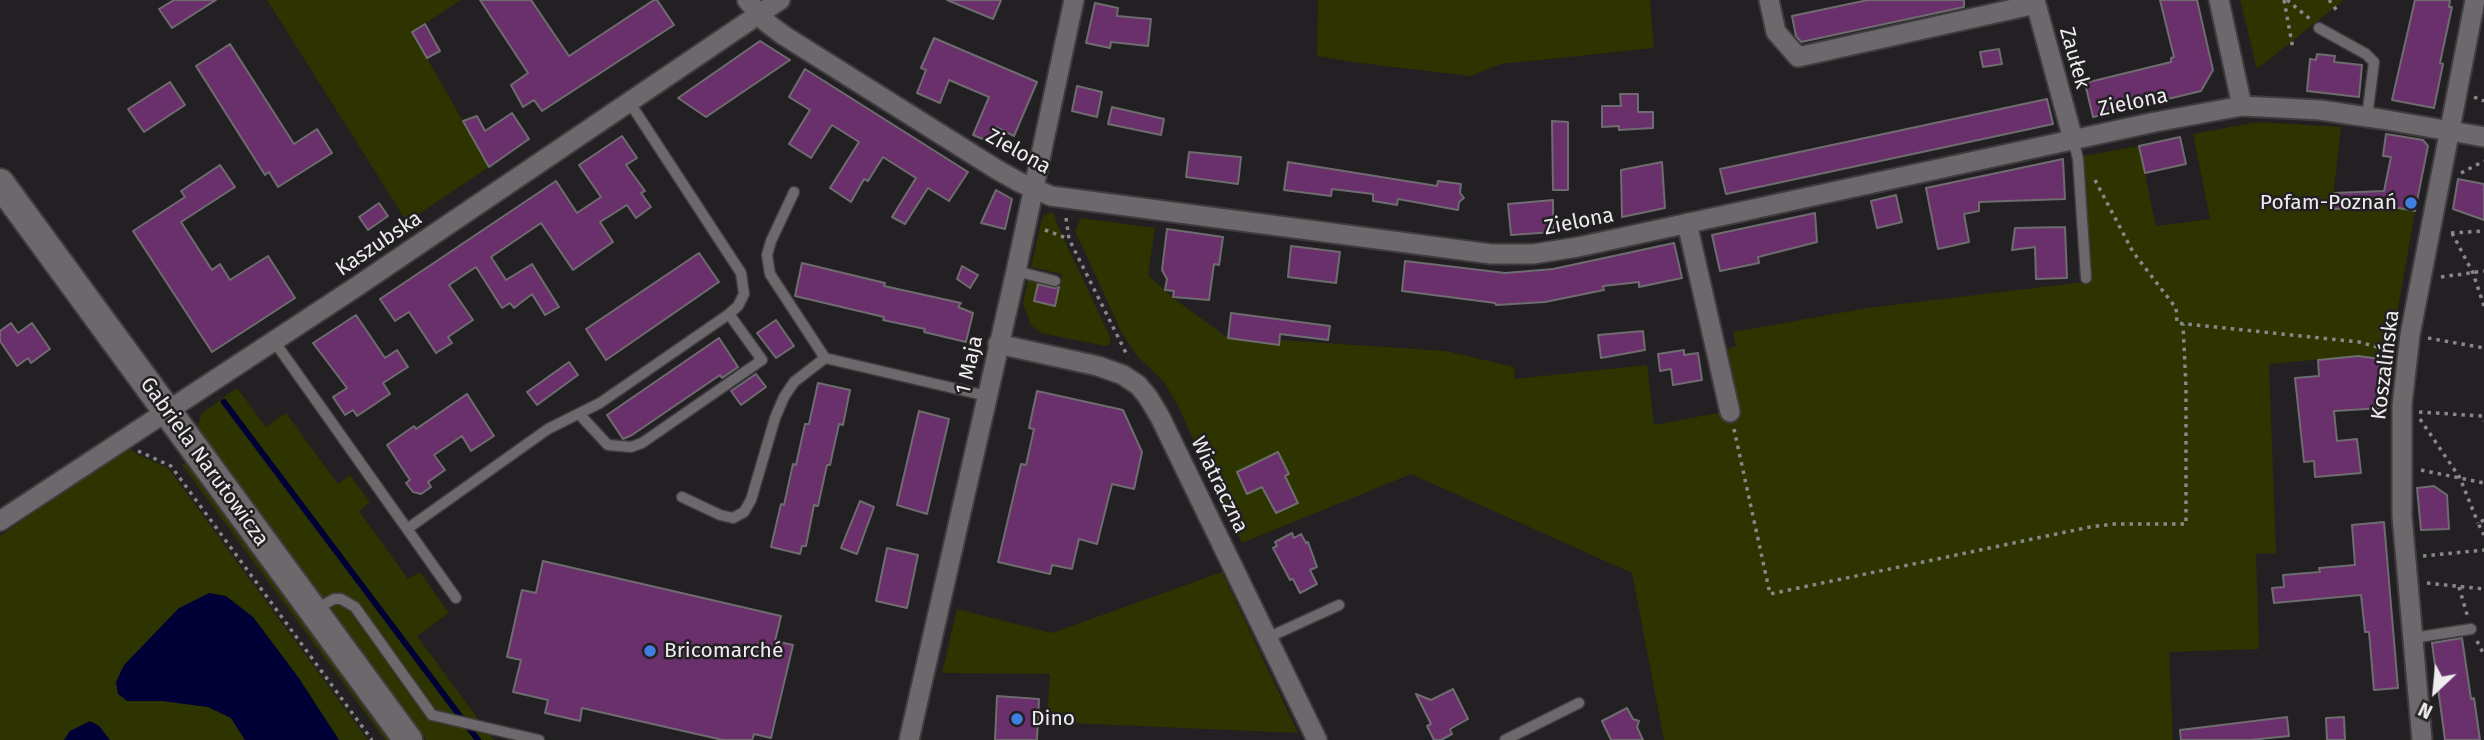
<!DOCTYPE html>
<meta charset="utf-8">
<style>
body{margin:0}
#map{position:relative;width:2484px;height:740px;overflow:hidden;background:#222022;font-family:"Fira Sans",sans-serif}
canvas{display:block}
.north{position:absolute;left:2400px;top:656px;width:70px;height:70px;-webkit-text-stroke:5px #222022;paint-order:stroke;rotate:206deg;font-size:19px;font-weight:700;line-height:28px;text-align:center;color:#eeecee}
.north::after{content:'';display:block;margin:auto;width:24px;height:32px;background:#eeecee;clip-path:polygon(50% 0,100% 100%,50% 72%,0 100%)}
</style>
<div id="map">
<canvas width="2484" height="740"></canvas>
<div class="north">N</div>
</div>
<script>
const ctx = document.querySelector('canvas').getContext('2d');
ctx.lineJoin = 'round';
function paint(path, color) {
  ctx.fillStyle = color;
  ctx.fill(path, 'evenodd');
}
function poly(rows) {
  const path = new Path2D();
  for (const r of rows) {
    path.moveTo(r[0], r[1]);
    for (let i = 2; i < r.length; i += 2) path.lineTo(r[i], r[i + 1]);
  }
  return path;
}
function trace(path, color, width, dash) {
  ctx.strokeStyle = color;
  ctx.lineWidth = width;
  ctx.lineCap = dash ? 'butt' : 'round';
  ctx.setLineDash(dash || []);
  ctx.stroke(path);
}
function drawText(font, color, halo, rows, align = 'center') {
  ctx.font = font + ' "Fira Sans",sans-serif';
  ctx.lineWidth = 5;
  ctx.setLineDash([]);
  ctx.textBaseline = 'middle';
  ctx.strokeStyle = halo;
  ctx.fillStyle = color;
  for (const [text, x, y, turn = 0] of rows) {
    ctx.save();
    ctx.translate(x, y);
    ctx.rotate((+turn || 0) * Math.PI / 180);
    ctx.textAlign = isNaN(turn) ? turn : align;
    if (halo) ctx.strokeText(text, 0, 0);
    ctx.fillText(text, 0, 0);
    ctx.restore();
  }
}
const green = poly([
 [267,0,461,0,412,32,489,167,407,222],
 [1318,0,1650,0,1654,48,1501,64,1470,76,1360,63,1317,56],
 [2240,0,2344,0,2257,69],
 [2258,122,2341,127,2334,188,2334,209,2388,206,2415,211,2389,360,2358,356,2269,364,2276,553,2256,554,2259,649,2169,652,2173,740,1664,740,1632,573,1411,474,1242,543,1176,402,1164,382,1138,357,1122,333,1075,231,1081,218,1155,228,1148,275,1173,298,1228,338,1278,345,1279,340,1446,351,1514,367,1515,379,1647,365,1654,425,1739,409,1727,349,1736,346,1733,332,1868,308,2092,281,2083,156,2139,146,2156,226,2210,219,2193,134],
 [1049,213,1054,213,1057,224,1111,339,1109,345,1105,346,1041,333,1031,325,1023,304,1028,279,1039,282,1034,301,1055,305,1062,274,1031,267,1042,218],
 [237,388,266,427,286,413,338,484,350,475,370,502,359,511,408,579,420,572,449,613,417,636,494,740,426,740,201,433,198,426,202,413],
 [127,445,136,454,168,468,368,740,339,740,298,677,253,617,179,608,153,637,127,701,163,701,208,707,231,718,245,740,110,740,99,726,70,731,64,740,0,740,0,536],
 [191,458,397,740,385,740,182,465],
 [1222,572,1298,733,1047,722,1050,674,942,673,957,609,1052,633]
]);
const water = poly([
 [209,593,226,596,253,617,298,677,339,740,245,740,231,718,208,707,163,701,127,701,118,694,116,682,124,665,179,608],
 [90,721,99,726,110,740,64,740,70,731]
]);
const stream = poly([
 [224,402,478,740]
]);
const building = poly([
 [174,0,216,0,172,28,159,9,174,0],
 [480,0,531,0,569,56,654,0,657,0,674,25,542,111,534,100,523,107,511,85,528,73,480,0],
 [947,0,1001,0,993,19,947,0],
 [1868,0,1964,0,1964,7,1801,42,1796,36,1792,16,1868,0],
 [2160,0,2197,0,2213,70,2201,91,2093,117,2085,83,2171,62,2171,58,2174,57,2160,0],
 [2415,0,2450,0,2449,7,2452,7,2440,63,2443,64,2434,108,2392,100,2415,0],
 [1095,3,1118,8,1117,16,1151,19,1148,46,1111,42,1110,48,1086,43,1095,3],
 [425,24,440,51,427,58,412,32,425,24],
 [934,38,1037,82,1014,136,996,127,988,141,973,135,989,97,949,80,940,103,917,93,926,70,921,68,934,38],
 [760,41,790,60,706,117,678,98,760,41],
 [230,44,294,144,317,129,332,153,278,187,269,172,265,175,196,66,230,44],
 [1999,49,2002,64,1983,67,1980,52,1999,49],
 [2317,54,2335,56,2334,62,2362,65,2359,97,2307,91,2310,59,2316,60,2317,54],
 [805,69,968,172,949,201,928,188,905,224,892,217,916,178,883,157,868,181,864,179,851,202,830,188,859,142,832,125,811,158,789,144,810,110,789,97,805,69],
 [170,82,185,105,144,132,128,109,170,82],
 [1077,86,1102,92,1097,117,1072,111,1077,86],
 [1620,94,1638,94,1638,112,1653,112,1653,128,1619,130,1619,126,1602,127,1602,106,1621,106,1620,94],
 [2047,99,2053,124,1726,194,1720,169,2047,99],
 [1112,107,1164,119,1161,135,1108,124,1112,107],
 [512,113,529,139,489,167,463,121,477,116,485,131,512,113],
 [1552,121,1568,122,1568,190,1553,190,1552,121],
 [2386,134,2423,140,2428,146,2415,211,2388,206,2334,209,2334,193,2384,191,2391,157,2383,156,2386,134],
 [622,136,637,158,626,165,645,191,641,193,651,207,636,218,627,205,600,222,613,242,573,270,541,223,491,257,506,280,532,264,559,307,545,315,532,294,514,308,510,303,502,308,476,267,449,285,473,320,448,337,452,343,436,353,409,312,395,321,380,299,556,181,577,213,601,197,579,165,622,136],
 [2180,137,2186,164,2145,173,2139,146,2180,137],
 [1189,152,1241,157,1238,184,1186,177,1189,152],
 [2063,159,2065,199,1979,202,1979,211,1964,214,1969,242,1938,249,1926,188,2063,159],
 [1288,162,1437,186,1438,181,1461,184,1460,193,1464,198,1459,202,1458,210,1398,199,1397,205,1373,201,1373,194,1332,189,1331,196,1284,190,1288,162],
 [1662,162,1665,208,1622,217,1621,170,1662,162],
 [220,165,235,187,181,222,212,270,220,264,230,280,268,256,295,298,212,352,133,231,185,197,181,191,220,165],
 [2458,179,2484,184,2484,220,2453,209,2458,179],
 [996,190,1012,199,1005,229,981,223,996,190],
 [1896,195,1902,222,1877,228,1871,201,1896,195],
 [1553,200,1553,232,1511,235,1508,204,1553,200],
 [379,203,388,216,368,230,359,217,379,203],
 [1815,213,1817,242,1758,257,1759,263,1720,271,1712,235,1815,213],
 [2065,227,2067,278,2036,279,2035,247,2012,250,2015,228,2065,227],
 [1167,229,1223,237,1219,265,1214,264,1209,300,1173,297,1174,291,1165,290,1167,279,1162,270,1167,229],
 [1674,243,1682,278,1639,287,1639,282,1603,286,1604,290,1545,302,1496,305,1495,303,1402,291,1405,261,1505,273,1553,269,1674,243],
 [1291,246,1340,252,1336,283,1288,277,1291,246],
 [699,253,719,282,606,360,586,329,699,253],
 [802,263,885,283,884,286,961,303,958,307,973,313,966,342,924,332,925,329,883,320,884,317,795,296,802,263],
 [962,266,978,275,970,288,957,279,962,266],
 [1038,284,1054,288,1059,287,1055,306,1034,301,1038,284],
 [1231,313,1330,326,1328,340,1280,334,1279,345,1228,338,1231,313],
 [356,315,385,358,397,350,408,367,383,383,390,394,357,416,353,410,345,415,333,397,347,388,313,343,356,315],
 [776,320,794,346,776,358,757,333,776,320],
 [11,323,18,333,32,323,50,349,31,363,28,358,17,366,0,341,0,331,11,323],
 [1643,331,1645,350,1601,358,1598,335,1643,331],
 [719,338,738,367,722,378,720,375,632,435,623,439,607,415,719,338],
 [1684,350,1684,355,1698,353,1702,380,1673,385,1671,369,1660,371,1658,354,1684,350],
 [2358,356,2389,360,2383,408,2334,411,2337,441,2357,439,2361,473,2315,477,2314,461,2304,462,2295,378,2319,376,2318,360,2358,356],
 [569,362,578,375,537,405,527,392,569,362],
 [756,374,766,387,741,405,731,391,756,374],
 [818,383,850,390,843,425,839,424,830,465,827,465,818,506,814,505,806,546,802,546,800,554,771,547,781,504,784,505,793,464,796,465,805,424,809,424,818,383],
 [1037,391,1123,410,1142,452,1134,489,1112,484,1097,544,1079,539,1072,569,1052,565,1050,574,998,562,1021,464,1026,465,1034,429,1029,428,1037,391],
 [467,394,494,436,471,451,462,436,434,455,445,470,428,482,431,487,421,494,413,492,406,483,410,480,387,445,414,426,416,429,467,394],
 [919,411,949,419,927,514,897,505,919,411],
 [1278,452,1289,474,1285,476,1298,503,1276,513,1262,487,1247,494,1237,472,1278,452],
 [2434,486,2447,495,2449,529,2421,530,2417,488,2434,486],
 [860,501,874,507,857,554,841,548,860,501],
 [2384,522,2398,688,2374,690,2369,632,2365,632,2361,595,2274,603,2272,588,2284,587,2283,575,2320,572,2319,568,2355,565,2352,525,2384,522],
 [1292,533,1294,538,1301,534,1306,543,1308,542,1317,567,1310,570,1317,584,1300,593,1293,579,1290,580,1273,548,1277,546,1275,542,1292,533],
 [887,548,918,555,907,608,876,601,887,548],
 [543,561,781,616,775,641,793,645,771,738,754,734,752,740,723,740,582,708,580,721,545,713,548,700,513,692,521,660,507,657,522,590,536,593,543,561],
 [2462,638,2471,699,2474,698,2480,740,2445,740,2432,643,2462,638],
 [1453,689,1468,719,1450,729,1452,734,1441,740,1434,740,1427,726,1431,724,1416,694,1431,700,1453,689],
 [997,696,1039,699,1037,740,995,740,997,696],
 [1627,708,1633,719,1639,721,1637,727,1643,740,1611,740,1602,721,1627,708],
 [2287,717,2289,736,2250,740,2181,740,2180,730,2287,717],
 [2344,717,2345,740,2327,740,2326,718,2344,717]
]);
const path = poly([
 [2284,0,2293,49],
 [2287,0,2310,19],
 [2329,0,2338,12],
 [2474,97,2484,101],
 [2461,173,2484,161],
 [2095,180,2133,252,2176,308,2177,323,2359,342,2392,351],
 [1066,218,1069,239,1128,357],
 [1045,230,1069,239],
 [2451,233,2484,231],
 [2452,233,2473,273,2484,306],
 [2441,277,2484,271],
 [2428,338,2484,348],
 [2419,412,2482,416,2484,421],
 [2420,419,2460,478,2478,523],
 [1734,429,1770,594,2090,527,2114,524,2186,524,2186,388,2183,324],
 [138,451,171,466,372,740],
 [2421,470,2484,483],
 [2484,520,2478,523,2484,535],
 [2423,556,2484,550],
 [2427,583,2484,589],
 [2459,587,2468,618],
 [2477,641,2484,655]
]);
const lane = poly([
 [2319,28,2366,54,2374,62,2367,117],
 [630,103,741,273,744,294,738,306,729,314],
 [2073,139,2078,159,2086,278],
 [794,192,771,241,767,255,770,274,825,358],
 [1016,271,1055,281],
 [274,341,456,598],
 [682,497,720,515,733,518,744,512,751,500,775,418,784,397,794,382,825,358,987,396],
 [407,529,548,429,600,403,729,314,762,360,642,443,631,447,608,445,579,414],
 [316,609,334,599,341,599,355,607,432,715,539,740],
 [1267,638,1339,605],
 [2413,638,2471,629],
 [1505,740,1579,703]
]);
const street = poly([
 [747,0,766,22,783,35,996,169,1019,182,1051,196,1491,254,1533,254,1578,247,2155,122,2242,106,2320,110,2381,119,2484,137],
 [1769,0,1776,32,1798,57,2036,4,2073,139],
 [2219,0,2242,106],
 [1687,223,1730,412],
 [998,344,1098,366,1123,375,1138,385,1148,397,1160,417,1317,740],
 [0,521,353,289,780,0],
 [909,740,1016,271,1074,0],
 [2422,740,2402,516,2402,405,2410,335,2475,0]
]);
const secondary = poly([
 [0,183,408,740]
]);
const markers = [
 [2411,203,7,"#3f7fe0"],
 [650,651,7,"#3f7fe0"],
 [1017,719,7,"#3f7fe0"]
];
const streetNames = [
 ["Zaułek",2074,58,74],
 ["Zielona",2133,103,-12],
 ["Zielona",1018,152,29],
 ["Zielona",1579,222,-11],
 ["Kaszubska",379,244,-34],
 ["1 Maja",970,365,-77],
 ["Koszalińska",2386,365,-83],
 ["Gabriela Narutowicza",204,462,54],
 ["Wiatraczna",1219,485,64]
];
const poiNames = [
 ["Pofam-Poznań",2397,203,"right"],
 ["Bricomarché",664,651],
 ["Dino",1031,719]
];
paint(green, '#2d3400');
paint(water, '#000037');
trace(stream, '#000037', 6);
paint(building, '#6a306b');
trace(building, '#6f6c6f', 2);
trace(lane, '#3e3c3e', 13);
trace(street, '#3e3c3e', 23);
trace(secondary, '#3e3c3e', 32);
trace(path, '#898789', 3.5, [3.5, 5]);
trace(lane, '#6c686b', 10);
trace(street, '#6c686b', 19);
trace(secondary, '#6c686b', 28);
for (const [x, y, r, color] of markers) {
  const dot = new Path2D();
  dot.arc(x, y, r, 0, 2 * Math.PI);
  ctx.fillStyle = color;
  ctx.fill(dot);
  trace(dot, '#222022', 2.5);
}
drawText('21px', '#eeecee', '#222022', streetNames);
drawText('21px', '#eeecee', '#222022', poiNames, 'left');
</script>
